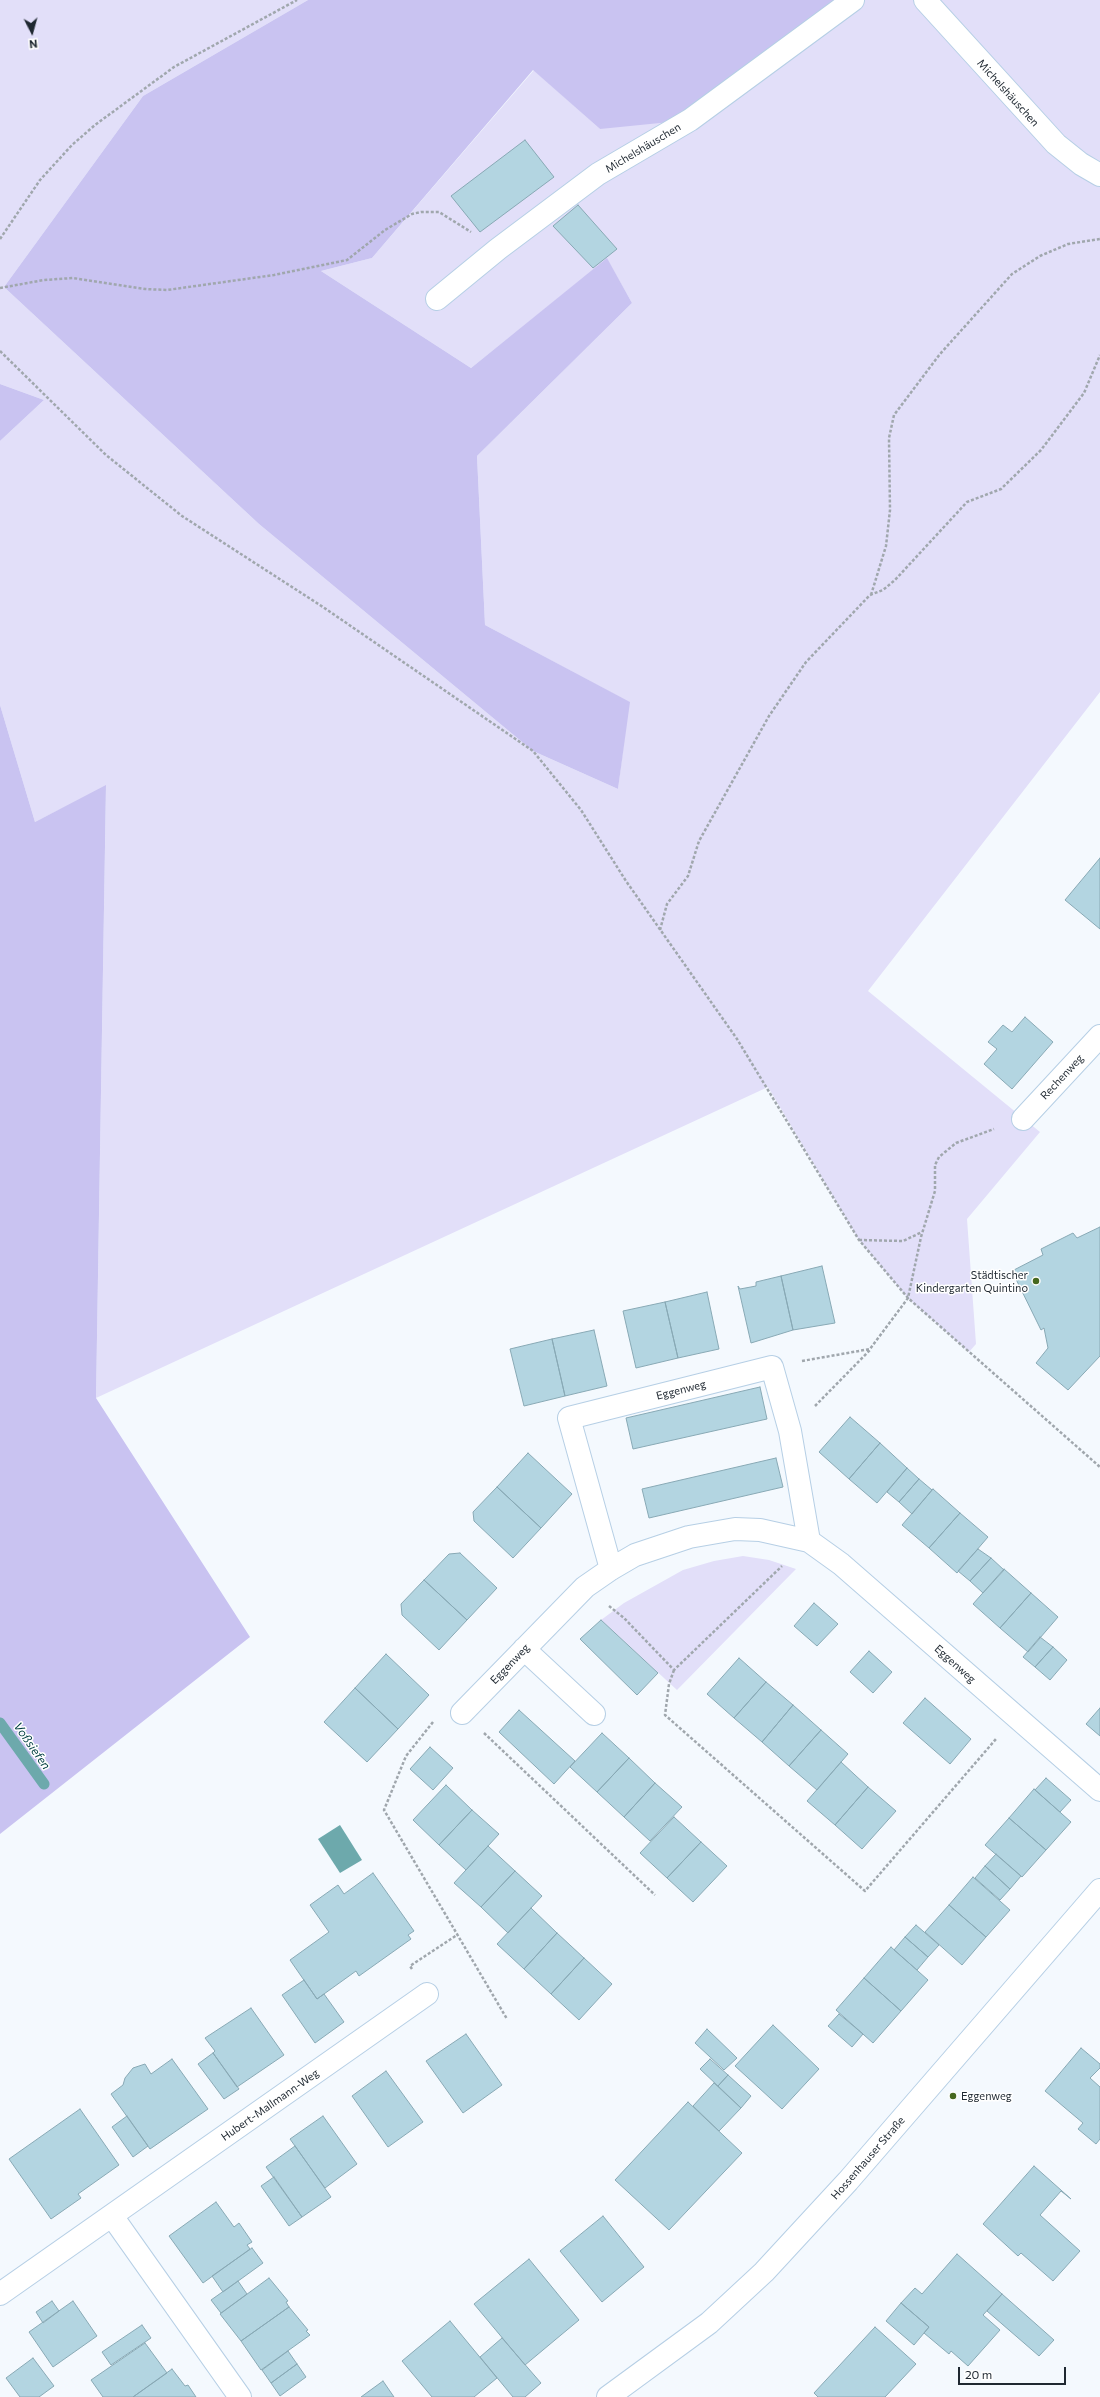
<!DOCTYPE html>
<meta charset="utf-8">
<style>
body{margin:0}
#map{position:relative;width:1100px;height:2397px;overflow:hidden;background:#f4f9fe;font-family:Commissioner,sans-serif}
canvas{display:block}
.north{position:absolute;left:12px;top:12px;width:40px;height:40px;-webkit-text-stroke:3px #fff;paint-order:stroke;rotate:174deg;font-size:11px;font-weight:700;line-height:16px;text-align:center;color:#1f2831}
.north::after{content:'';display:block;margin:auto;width:14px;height:18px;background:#1f2831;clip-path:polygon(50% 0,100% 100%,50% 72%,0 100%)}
.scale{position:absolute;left:958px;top:2367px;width:108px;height:18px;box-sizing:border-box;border:2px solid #1f2831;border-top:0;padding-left:5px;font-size:12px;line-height:14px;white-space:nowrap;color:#1f2831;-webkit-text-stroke:3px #fff;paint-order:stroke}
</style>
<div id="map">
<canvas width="1100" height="2397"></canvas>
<div class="north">N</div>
<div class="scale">20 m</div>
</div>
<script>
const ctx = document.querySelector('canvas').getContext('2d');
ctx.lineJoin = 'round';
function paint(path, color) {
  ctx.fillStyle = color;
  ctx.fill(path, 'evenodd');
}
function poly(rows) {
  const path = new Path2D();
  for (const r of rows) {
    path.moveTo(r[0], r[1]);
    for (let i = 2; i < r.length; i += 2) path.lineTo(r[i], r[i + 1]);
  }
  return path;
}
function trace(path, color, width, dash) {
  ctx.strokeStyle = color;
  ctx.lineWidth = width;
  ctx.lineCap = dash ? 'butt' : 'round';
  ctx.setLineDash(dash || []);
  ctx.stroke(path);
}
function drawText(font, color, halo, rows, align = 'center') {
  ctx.font = font + ' Commissioner,sans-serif';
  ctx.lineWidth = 3;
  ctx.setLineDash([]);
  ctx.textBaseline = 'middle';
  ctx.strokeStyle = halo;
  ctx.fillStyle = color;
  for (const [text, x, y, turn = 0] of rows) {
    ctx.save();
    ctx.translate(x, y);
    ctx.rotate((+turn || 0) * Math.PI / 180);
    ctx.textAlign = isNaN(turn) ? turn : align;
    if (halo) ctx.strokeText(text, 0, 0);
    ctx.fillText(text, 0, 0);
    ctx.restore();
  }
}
const green = poly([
 [0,0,308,0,143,96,4,287,259,524,533,751,618,789,629,702,485,625,477,456,632,303,607,259,471,368,321,271,372,258,534,70,600,129,853,0,1100,0,1100,692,868,991,1040,1132,967,1219,976,1344,969,1352,908,1298,859,1240,768,1087,96,1398,106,786,35,822,0,705,0,441,44,400,0,384],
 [743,1556,769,1560,796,1569,677,1690,601,1620,624,1603,683,1570,714,1561]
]);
const forest = poly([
 [308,0,853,0,690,120,600,129,533,70,372,258,321,271,471,368,607,258,632,303,477,456,485,625,630,702,618,789,533,751,259,524,4,287,143,96],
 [0,384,44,400,0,441],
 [0,705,35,822,106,785,96,1398,250,1637,0,1834]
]);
const water = poly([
 [340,1825,362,1860,340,1873,318,1839]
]);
const stream = poly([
 [0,1723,44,1784]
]);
const building = poly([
 [525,140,554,177,480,232,451,196,525,140],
 [578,205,617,249,593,268,553,226,578,205],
 [1100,858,1100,929,1065,900,1100,858],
 [1025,1017,1053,1042,1012,1089,984,1064,997,1049,988,1042,1003,1025,1012,1032,1025,1017],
 [1100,1227,1100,1356,1068,1390,1036,1363,1048,1348,1044,1328,1041,1330,1012,1271,1043,1255,1041,1249,1073,1233,1077,1238,1100,1227],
 [822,1266,835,1323,793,1330,781,1276,822,1266],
 [781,1276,793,1330,751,1343,738,1286,740,1289,756,1286,756,1282,781,1276],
 [707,1292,719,1349,678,1358,665,1302,707,1292],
 [665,1302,678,1358,636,1368,623,1311,665,1302],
 [594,1330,607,1386,565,1396,552,1339,594,1330],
 [552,1339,565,1396,524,1406,510,1349,552,1339],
 [760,1387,767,1419,633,1449,626,1418,760,1387],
 [850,1417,880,1443,849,1479,819,1452,850,1417],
 [880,1443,907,1468,877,1503,849,1479,880,1443],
 [528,1453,572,1494,541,1528,497,1487,528,1453],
 [776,1458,783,1487,649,1518,642,1489,776,1458],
 [907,1468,919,1479,899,1502,887,1492,907,1468],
 [919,1479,932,1490,912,1514,899,1502,919,1479],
 [497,1487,541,1528,513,1558,474,1521,473,1512,497,1487],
 [933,1489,960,1513,929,1548,902,1525,933,1489],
 [960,1513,988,1537,957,1573,929,1548,960,1513],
 [978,1549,991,1558,970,1581,958,1571,978,1549],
 [460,1553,497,1588,467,1620,424,1580,449,1554,460,1553],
 [991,1558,1004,1570,983,1593,970,1581,991,1558],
 [1004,1569,1031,1593,1000,1628,973,1604,1004,1569],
 [424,1580,467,1620,439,1650,402,1615,401,1604,424,1580],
 [1031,1593,1058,1617,1028,1652,1000,1628,1031,1593],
 [814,1603,838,1624,817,1646,794,1626,814,1603],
 [601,1620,658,1673,637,1695,580,1639,601,1620],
 [1040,1637,1053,1647,1035,1667,1023,1657,1040,1637],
 [1053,1647,1067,1660,1050,1680,1035,1667,1053,1647],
 [869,1651,892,1672,873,1693,850,1672,869,1651],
 [386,1654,429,1695,398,1729,355,1688,386,1654],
 [739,1658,766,1682,734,1718,707,1694,739,1658],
 [766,1682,793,1705,762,1742,734,1718,766,1682],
 [355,1688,398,1729,367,1762,324,1722,355,1688],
 [925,1698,971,1739,950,1764,903,1723,925,1698],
 [793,1705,821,1730,789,1766,762,1742,793,1705],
 [1100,1708,1100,1736,1086,1724,1100,1708],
 [519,1710,575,1761,554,1784,499,1732,519,1710],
 [821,1730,848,1754,817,1790,789,1766,821,1730],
 [602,1733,629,1758,597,1792,570,1767,602,1733],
 [430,1747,453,1768,433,1790,410,1769,430,1747],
 [629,1758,655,1783,624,1817,597,1792,629,1758],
 [841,1762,868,1787,835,1825,807,1801,841,1762],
 [1046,1778,1071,1800,1060,1812,1035,1790,1046,1778],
 [655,1783,682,1807,650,1841,624,1817,655,1783],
 [446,1785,472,1810,439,1845,413,1820,446,1785],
 [868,1787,896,1811,862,1849,835,1825,868,1787],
 [1034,1789,1071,1822,1046,1850,1009,1818,1034,1789],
 [472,1810,499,1834,466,1870,439,1845,472,1810],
 [674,1817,701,1842,667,1878,640,1853,674,1817],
 [1009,1818,1046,1850,1022,1877,985,1845,1009,1818],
 [701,1842,727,1866,693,1902,667,1878,701,1842],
 [488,1846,515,1871,481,1907,454,1883,488,1846],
 [996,1854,1021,1876,1010,1889,985,1866,996,1854],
 [985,1866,1010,1889,1000,1900,975,1878,985,1866],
 [515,1871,542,1896,508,1933,481,1907,515,1871],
 [373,1873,414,1931,408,1935,411,1939,359,1976,356,1971,317,1999,290,1960,329,1932,310,1905,338,1885,344,1894,373,1873],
 [973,1877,1010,1910,986,1937,949,1905,973,1877],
 [949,1905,986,1937,962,1965,925,1932,949,1905],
 [531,1908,557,1933,524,1969,497,1944,531,1908],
 [916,1925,939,1945,928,1957,905,1937,916,1925],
 [557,1933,584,1958,551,1994,524,1969,557,1933],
 [905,1937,928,1957,917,1970,894,1950,905,1937],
 [891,1947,928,1980,901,2011,864,1978,891,1947],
 [584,1958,612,1984,579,2020,551,1994,584,1958],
 [864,1978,901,2011,873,2043,836,2010,864,1978],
 [304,1980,317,1999,324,1994,344,2022,315,2043,282,1995,304,1980],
 [251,2008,284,2055,237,2087,213,2053,215,2051,205,2038,251,2008],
 [839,2014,863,2034,852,2047,828,2026,839,2014],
 [773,2025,819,2069,782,2109,735,2066,773,2025],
 [707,2029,737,2058,724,2070,695,2043,707,2029],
 [466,2034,502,2085,463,2113,426,2061,466,2034],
 [1081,2048,1100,2064,1100,2068,1090,2078,1100,2087,1100,2139,1096,2144,1078,2129,1083,2123,1045,2091,1081,2048],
 [213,2053,239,2089,224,2099,198,2064,213,2053],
 [172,2059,208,2109,150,2149,111,2094,123,2085,125,2078,133,2068,145,2064,151,2074,172,2059],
 [710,2059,728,2075,718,2086,700,2069,710,2059],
 [386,2071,423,2122,388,2147,352,2096,386,2071],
 [728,2075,751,2096,741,2108,718,2086,728,2075],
 [714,2083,741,2108,719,2131,693,2106,714,2083],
 [688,2102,742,2153,669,2230,615,2180,688,2102],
 [80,2109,119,2165,78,2194,81,2198,51,2219,9,2159,80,2109],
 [127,2116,148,2146,133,2157,112,2127,127,2116],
 [323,2116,357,2164,325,2188,290,2139,323,2116],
 [295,2146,331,2197,302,2217,266,2167,295,2146],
 [1034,2166,1071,2199,1061,2191,1040,2215,1080,2251,1053,2281,1021,2253,1018,2256,983,2224,1034,2166],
 [274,2177,302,2217,289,2226,261,2186,274,2177],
 [216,2202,234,2227,239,2223,252,2242,247,2245,250,2249,203,2283,169,2236,216,2202],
 [603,2216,644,2267,602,2302,560,2251,603,2216],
 [252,2248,263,2263,223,2292,212,2276,252,2248],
 [957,2254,1002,2294,983,2315,1000,2330,968,2366,951,2351,949,2354,924,2333,929,2327,901,2303,915,2288,922,2294,957,2254],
 [529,2259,579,2320,525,2365,474,2304,529,2259],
 [269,2278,288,2301,286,2302,289,2307,241,2341,220,2314,269,2278],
 [238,2281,247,2294,221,2313,211,2300,238,2281],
 [1002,2294,1054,2340,1039,2356,987,2311,1002,2294],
 [52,2301,59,2311,43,2323,36,2312,52,2301],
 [73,2301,97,2336,53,2367,29,2332,73,2301],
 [901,2303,929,2327,914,2345,886,2321,901,2303],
 [289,2307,308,2330,306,2331,310,2335,261,2370,241,2341,289,2307],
 [450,2321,497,2378,474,2397,432,2397,402,2361,450,2321],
 [142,2325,151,2338,111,2365,102,2352,142,2325],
 [875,2327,916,2364,885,2397,818,2397,814,2393,875,2327],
 [502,2338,541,2383,525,2397,513,2397,480,2357,502,2338],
 [145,2343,167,2373,133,2397,103,2397,91,2380,145,2343],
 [288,2351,297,2364,271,2383,262,2370,288,2351],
 [33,2358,54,2386,39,2397,20,2397,6,2378,33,2358],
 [297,2364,306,2377,280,2396,271,2383,297,2364],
 [172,2369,185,2386,188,2385,196,2397,133,2397,172,2369],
 [383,2381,394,2397,361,2397,383,2381]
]);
const path = poly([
 [0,239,40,180,72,145,95,125,174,67,297,0],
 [0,288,44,280,73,278,145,289,167,290,274,275,347,260,385,230,412,214,421,212,439,212,471,232],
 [0,351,106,455,182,516,323,607,533,751,581,810,626,881,737,1039,859,1240,908,1298,1100,1467],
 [871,595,886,546,890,510,889,438,894,415,940,354,1012,274,1040,256,1068,244,1100,239],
 [660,930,667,904,688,876,699,841,769,716,806,662,870,595,883,590,895,580,967,502,1001,489,1041,450,1084,393,1100,355],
 [859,1240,903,1241,922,1232],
 [802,1361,870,1349,908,1298,921,1237,935,1191,935,1165,939,1157,956,1143,994,1129],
 [815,1406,870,1350],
 [609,1606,624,1618,674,1670,782,1566],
 [674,1670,669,1684,665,1715,865,1891,996,1739],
 [433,1722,406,1756,384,1810,507,2019],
 [484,1733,655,1895],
 [412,1969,410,1966,457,1935]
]);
const minor = poly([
 [925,0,1056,144,1081,164,1100,175],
 [437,299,498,249,598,174,690,120,853,0],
 [1023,1119,1100,1036],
 [611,1569,569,1418,772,1367,790,1431,809,1541],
 [524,1649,594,1714],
 [462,1713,585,1587,611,1569,635,1555,689,1537,735,1529,760,1530,809,1541,841,1564,1100,1790],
 [112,2216,240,2397],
 [0,2294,427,1994],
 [608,2397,709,2323,764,2272,848,2181,1100,1890]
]);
const markers = [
 [1036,1281,4,"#46681f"],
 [953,2096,4,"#46681f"]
];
const streetNames = [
 ["Michelshäuschen",1008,93,48],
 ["Michelshäuschen",643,148,-31],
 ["Rechenweg",1062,1077,-47],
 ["Eggenweg",681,1390,-14],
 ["Eggenweg",510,1664,-46],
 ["Eggenweg",955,1664,42],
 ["Hubert-Mallmann-Weg",270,2105,-35],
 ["Hossenhauser Straße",868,2158,-49]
];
const poiNames = [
 ["Städtischer",1028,1275],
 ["Kindergarten Quintino",1028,1288],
 ["Eggenweg",961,2096,"left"]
];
const waterNames = [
 ["Voßsiefen",32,1746,55]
];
paint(green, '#e2dff9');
paint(forest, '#c9c3f1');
paint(water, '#6da9ac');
trace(stream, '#6da9ac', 11);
paint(building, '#b3d5e1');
trace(building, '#88a9b5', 1);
trace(minor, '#b6cfe5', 24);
trace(path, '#a0a7ad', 2.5, [3, 2]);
trace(minor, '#fff', 22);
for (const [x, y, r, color] of markers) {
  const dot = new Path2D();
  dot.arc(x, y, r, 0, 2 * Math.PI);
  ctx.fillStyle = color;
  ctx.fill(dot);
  trace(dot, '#fff', 1.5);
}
drawText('11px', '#1f2831', '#fff', streetNames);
drawText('11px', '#1f2831', '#fff', poiNames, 'right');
drawText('italic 12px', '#003e40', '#fff', waterNames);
</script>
